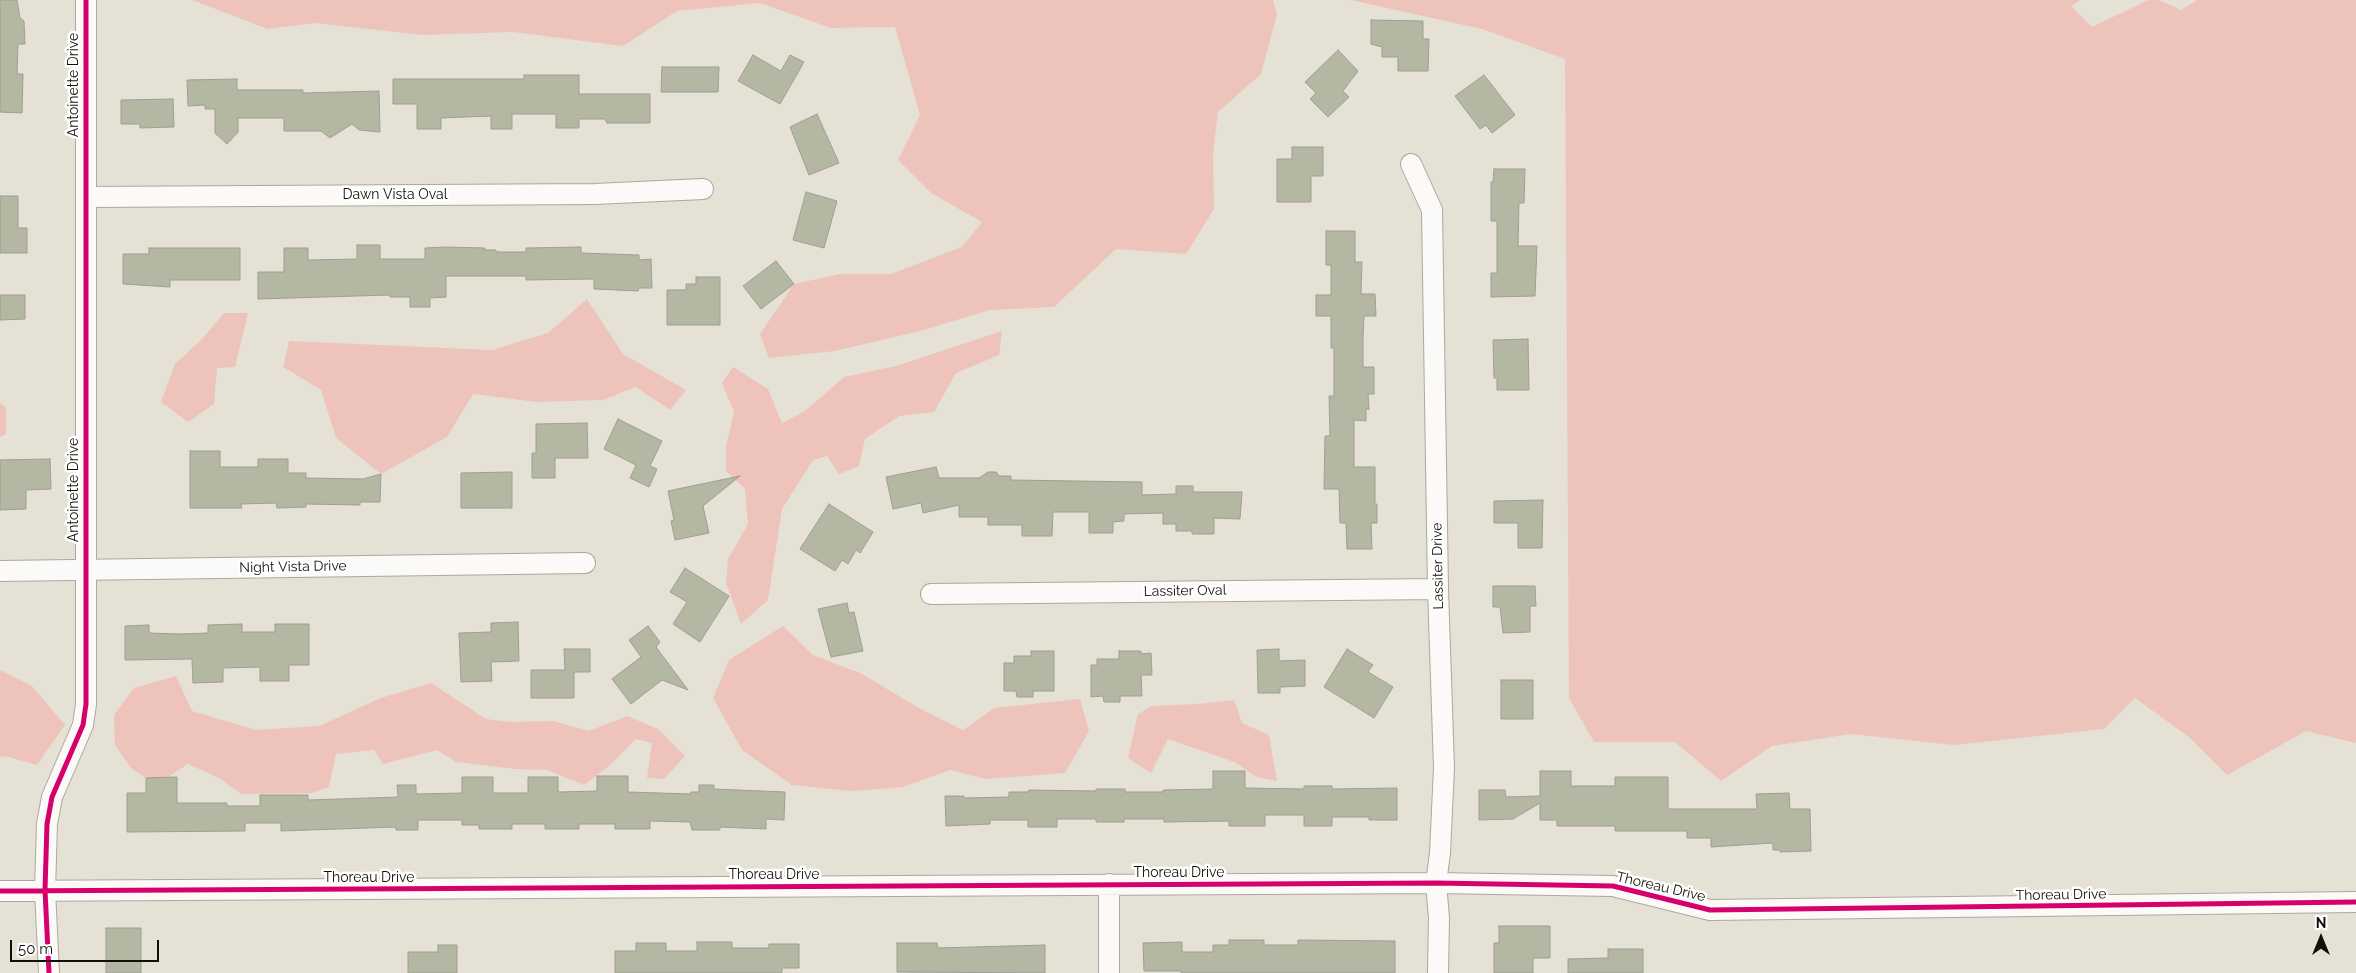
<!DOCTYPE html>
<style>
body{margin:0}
#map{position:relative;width:2356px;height:973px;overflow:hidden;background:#e6e1d5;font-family:Raleway,sans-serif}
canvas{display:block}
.north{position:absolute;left:2296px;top:913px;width:50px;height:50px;-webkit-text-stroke:4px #fff;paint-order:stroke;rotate:0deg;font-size:14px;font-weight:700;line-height:20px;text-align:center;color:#110f07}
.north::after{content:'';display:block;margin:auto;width:18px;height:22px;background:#110f07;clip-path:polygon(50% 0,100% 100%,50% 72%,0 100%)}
.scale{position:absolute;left:10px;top:940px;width:149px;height:22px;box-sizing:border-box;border:2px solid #110f07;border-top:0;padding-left:6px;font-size:15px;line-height:18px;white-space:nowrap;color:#110f07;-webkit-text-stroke:4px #fff;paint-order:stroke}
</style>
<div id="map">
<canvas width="2356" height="973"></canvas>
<div class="north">N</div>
<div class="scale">50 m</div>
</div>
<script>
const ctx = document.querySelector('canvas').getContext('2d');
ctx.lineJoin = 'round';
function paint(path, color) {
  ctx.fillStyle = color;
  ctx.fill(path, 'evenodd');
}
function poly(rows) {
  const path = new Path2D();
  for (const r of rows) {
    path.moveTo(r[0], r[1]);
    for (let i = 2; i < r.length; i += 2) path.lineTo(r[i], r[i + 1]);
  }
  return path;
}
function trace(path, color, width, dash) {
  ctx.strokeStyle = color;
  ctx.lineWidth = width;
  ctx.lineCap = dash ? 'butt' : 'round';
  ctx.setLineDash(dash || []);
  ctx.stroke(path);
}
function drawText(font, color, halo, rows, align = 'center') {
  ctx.font = font + ' Raleway,sans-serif';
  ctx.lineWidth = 5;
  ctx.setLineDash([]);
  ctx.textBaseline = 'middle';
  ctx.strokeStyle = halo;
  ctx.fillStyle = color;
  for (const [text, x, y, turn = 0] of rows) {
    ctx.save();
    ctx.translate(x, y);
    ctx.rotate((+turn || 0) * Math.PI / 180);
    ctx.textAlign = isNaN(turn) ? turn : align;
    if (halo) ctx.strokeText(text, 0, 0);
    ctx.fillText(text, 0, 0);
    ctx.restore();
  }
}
const green = poly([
 [192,0,1273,0,1277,14,1261,74,1218,112,1213,154,1214,209,1186,254,1116,249,1054,307,990,310,920,331,835,351,769,358,760,334,794,284,840,274,891,274,962,247,982,222,931,193,898,160,920,115,895,27,831,28,760,3,677,11,623,46,513,32,423,35,315,23,268,29],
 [1351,0,2080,0,2071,6,2092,27,2148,0,2159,0,2181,10,2197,0,2356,0,2356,743,2306,731,2227,775,2189,737,2135,698,2104,729,1954,745,1851,734,1772,746,1721,781,1675,742,1594,742,1569,698,1565,59,1482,29],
 [587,299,623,354,686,390,670,410,636,387,603,400,536,402,473,394,447,437,381,474,336,438,321,390,283,367,289,341,492,350,548,333],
 [224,313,248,313,235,367,217,368,214,404,188,422,161,402,175,364,202,339],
 [1002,331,999,355,956,373,934,412,899,416,865,439,859,466,839,474,827,456,813,460,782,509,768,600,741,624,726,583,728,559,748,524,745,489,726,471,726,447,734,412,722,383,733,367,768,389,782,423,805,411,844,377,896,366],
 [0,403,6,408,6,434,0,437],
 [783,626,813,655,862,674,919,708,963,730,994,708,1080,699,1089,731,1065,773,987,779,950,770,903,787,851,791,792,785,742,750,713,698,729,660],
 [0,670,32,686,65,725,37,765,5,756,0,757],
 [176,676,192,711,256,730,319,726,381,698,431,683,486,719,510,722,553,721,589,731,627,716,658,729,685,756,664,779,647,778,652,743,636,739,610,765,584,785,547,770,515,769,456,762,437,750,383,764,374,750,336,754,329,787,312,793,241,794,219,778,188,764,156,785,131,768,115,745,114,715,134,688],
 [1234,700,1242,723,1269,735,1277,781,1257,777,1234,762,1168,739,1151,773,1128,758,1138,714,1152,706,1198,704]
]);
const building = poly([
 [0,0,17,0,20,18,24,21,25,44,18,44,17,74,23,74,22,113,0,112,0,0],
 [1371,20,1423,21,1423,39,1429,39,1428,71,1398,71,1398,57,1382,57,1382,47,1371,44,1371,20],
 [1338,50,1358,71,1343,91,1349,97,1328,117,1310,99,1316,93,1305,82,1338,50],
 [753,55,781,71,790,55,804,62,780,104,738,81,753,55],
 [662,67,719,67,718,92,661,92,662,67],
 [524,75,579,75,579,94,650,94,650,123,607,123,605,119,579,119,579,128,556,128,556,114,512,114,512,129,491,129,491,116,441,118,441,129,417,129,417,104,393,104,393,79,524,79,524,75],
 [1484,75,1515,115,1492,133,1486,125,1480,129,1455,96,1484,75],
 [237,79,237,90,303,90,303,93,379,91,380,132,359,130,352,124,330,138,321,131,284,131,284,118,238,118,238,132,227,144,215,133,215,109,205,109,205,105,188,106,187,80,237,79],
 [173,99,174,127,140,128,140,124,121,124,121,100,173,99],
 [817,114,839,163,809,175,790,127,817,114],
 [1292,147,1323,147,1323,176,1311,176,1311,202,1277,202,1277,159,1292,159,1292,147],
 [1494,169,1525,169,1524,203,1519,203,1518,246,1537,246,1535,296,1491,297,1491,273,1497,273,1497,221,1491,221,1491,182,1493,182,1494,169],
 [806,192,837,201,824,248,793,240,806,192],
 [0,196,18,196,18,228,27,228,27,253,0,253,0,196],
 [1326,231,1355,231,1355,262,1362,262,1361,294,1375,294,1376,316,1364,316,1363,337,1363,367,1374,367,1374,394,1368,394,1369,410,1366,408,1366,421,1354,420,1354,467,1375,467,1375,504,1377,504,1377,523,1371,523,1372,549,1347,549,1346,523,1340,523,1339,489,1324,489,1325,436,1330,436,1329,396,1334,396,1334,348,1331,348,1331,316,1316,316,1316,295,1331,295,1331,265,1326,265,1326,231],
 [357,245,380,245,380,259,425,259,425,248,446,247,485,248,485,250,496,250,496,252,526,252,526,248,581,247,581,253,639,255,639,260,651,259,652,288,639,288,638,291,594,289,594,279,526,280,526,276,446,276,446,297,430,298,430,307,410,307,410,297,390,297,390,295,258,299,258,272,284,272,284,248,308,248,308,260,357,259,357,245],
 [149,248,240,248,240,280,170,280,170,287,123,284,123,254,149,254,149,248],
 [776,261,794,284,761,309,743,286,776,261],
 [696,277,720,277,720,325,667,325,667,290,686,290,686,284,696,284,696,277],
 [0,295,25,295,25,319,0,320,0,295],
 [1528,339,1529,390,1497,390,1497,378,1494,378,1493,340,1528,339],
 [618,419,662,441,650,466,657,469,649,487,630,478,636,465,604,449,618,419],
 [587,423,588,458,555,458,555,478,532,478,532,453,536,453,536,424,587,423],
 [190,451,220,451,220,467,258,467,258,459,288,459,288,473,306,473,306,478,363,479,381,474,380,502,360,502,360,505,306,504,306,507,277,508,276,503,241,504,242,508,190,508,190,451],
 [50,459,51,489,26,490,26,509,0,510,0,460,50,459],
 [936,467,939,478,979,478,988,472,996,472,999,476,1011,476,1011,480,1142,482,1142,495,1176,494,1176,486,1193,486,1193,492,1242,492,1240,519,1214,518,1214,534,1192,534,1192,531,1176,531,1176,524,1163,524,1163,513,1124,514,1124,521,1113,522,1113,533,1089,533,1089,512,1053,512,1052,536,1022,536,1022,525,988,525,988,517,959,517,959,505,923,513,921,503,893,509,886,477,936,467],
 [512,472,512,508,461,508,461,473,512,472],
 [740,476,703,506,709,533,675,540,671,521,674,520,668,491,740,476],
 [1543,500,1542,548,1518,548,1518,523,1494,523,1494,501,1543,500],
 [829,504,873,532,860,553,856,550,848,564,842,560,835,571,800,549,829,504],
 [685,568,729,596,700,642,673,624,687,602,670,592,685,568],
 [1493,586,1535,586,1536,606,1530,606,1530,632,1503,633,1500,607,1493,607,1493,586],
 [847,603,849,613,854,612,863,651,831,657,818,609,847,603],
 [518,622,519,661,491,662,492,681,461,682,459,633,491,632,491,623,518,622],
 [242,624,242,632,275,632,275,624,309,624,309,665,289,665,289,681,260,681,260,667,223,668,223,682,193,683,192,659,125,660,125,626,149,625,149,633,178,634,208,633,208,625,242,624],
 [648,626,660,642,656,647,688,690,662,680,631,704,612,679,641,657,629,640,648,626],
 [564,649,590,649,590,672,574,672,574,698,531,698,531,670,565,670,564,649],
 [1279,649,1279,661,1305,660,1305,686,1280,687,1280,693,1258,693,1257,650,1279,649],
 [1347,649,1373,665,1368,672,1393,687,1374,718,1324,687,1347,649],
 [1031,651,1054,651,1054,691,1033,691,1033,697,1017,697,1016,691,1004,691,1004,663,1014,663,1014,656,1031,656,1031,651],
 [1119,651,1141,651,1141,654,1151,653,1152,675,1141,675,1142,696,1120,696,1120,702,1104,702,1103,696,1091,697,1091,665,1097,665,1097,659,1119,659,1119,651],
 [1501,680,1533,680,1533,719,1501,719,1501,680],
 [1213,771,1245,771,1245,788,1304,789,1304,786,1332,786,1332,789,1397,788,1397,820,1369,820,1369,817,1332,817,1332,826,1304,826,1304,815,1265,815,1265,826,1229,826,1229,821,1164,822,1164,819,1124,819,1124,822,1096,822,1096,819,1057,819,1057,827,1028,827,1028,820,990,820,990,824,946,826,945,796,964,796,964,798,1009,797,1009,792,1028,792,1029,790,1096,791,1096,789,1125,789,1125,792,1163,792,1163,790,1213,789,1213,771],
 [1540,771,1571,771,1571,786,1615,786,1615,777,1668,777,1668,809,1757,809,1756,794,1789,793,1790,809,1810,809,1811,851,1780,852,1780,850,1773,850,1773,843,1711,847,1711,838,1687,838,1687,831,1615,831,1615,826,1557,826,1557,820,1540,820,1540,803,1513,819,1479,820,1479,790,1505,790,1506,797,1540,796,1540,771],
 [597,776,628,776,628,792,690,794,691,792,699,792,699,785,714,785,714,789,785,792,784,820,766,819,766,829,720,827,720,830,692,830,690,822,650,821,650,829,615,829,615,824,579,824,579,829,545,829,545,824,512,824,512,829,479,829,479,825,462,825,462,820,418,820,418,830,396,830,396,827,281,831,281,823,245,823,245,831,127,832,127,793,146,793,146,778,177,777,177,803,227,803,227,806,260,806,260,795,308,795,308,800,398,797,397,785,416,785,416,794,462,793,462,777,493,777,493,793,528,793,528,777,558,777,558,792,597,791,597,776],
 [1499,926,1550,926,1550,958,1533,958,1533,973,1494,973,1494,943,1499,943,1499,926],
 [106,928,141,928,141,973,106,973,106,928],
 [1229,940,1264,940,1264,945,1298,945,1298,940,1395,941,1395,973,1181,973,1181,971,1144,971,1143,943,1182,942,1182,952,1213,952,1213,945,1229,945,1229,940],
 [697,942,732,942,732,948,769,948,769,944,799,944,799,968,782,968,782,973,615,973,615,951,636,951,636,943,666,943,666,951,697,951,697,942],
 [897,943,937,943,938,948,1045,945,1045,973,897,972,897,943],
 [438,945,457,945,457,973,408,973,408,952,438,952,438,945],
 [1608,949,1643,949,1643,973,1568,973,1568,959,1608,958,1608,949]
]);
const minor = poly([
 [1411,164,1432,210,1438,589,1444,768,1440,853,1436,883,1439,918,1438,973],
 [86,197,595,194,703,189],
 [0,571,585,563],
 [931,594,1438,589],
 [1109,884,1109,973],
 [0,891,1436,883,1613,886,1710,910,2356,902],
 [49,973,45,890,47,824,52,797,83,725,86,704,86,0]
]);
const cycleway = poly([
 [0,891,1436,883,1613,886,1710,910,2356,902],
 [49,973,45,890,47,824,52,797,83,725,86,704,86,0]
]);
const streetNames = [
 ["Antoinette Drive",74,85,-90],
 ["Dawn Vista Oval",395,195],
 ["Antoinette Drive",74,490,-90],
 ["Lassiter Drive",1438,566,-91],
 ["Night Vista Drive",293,567,-1],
 ["Lassiter Oval",1185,591,-1],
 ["Thoreau Drive",1179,873],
 ["Thoreau Drive",774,875],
 ["Thoreau Drive",369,878],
 ["Thoreau Drive",1661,887,13],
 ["Thoreau Drive",2061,895,-1]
];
paint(green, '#eec3bb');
paint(building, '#b4b7a1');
trace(building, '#9e9e95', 1);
trace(minor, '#aca89f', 22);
trace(minor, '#fbfaf9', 20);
trace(cycleway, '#d6006c', 5);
drawText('14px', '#110f07', '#fff', streetNames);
</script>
